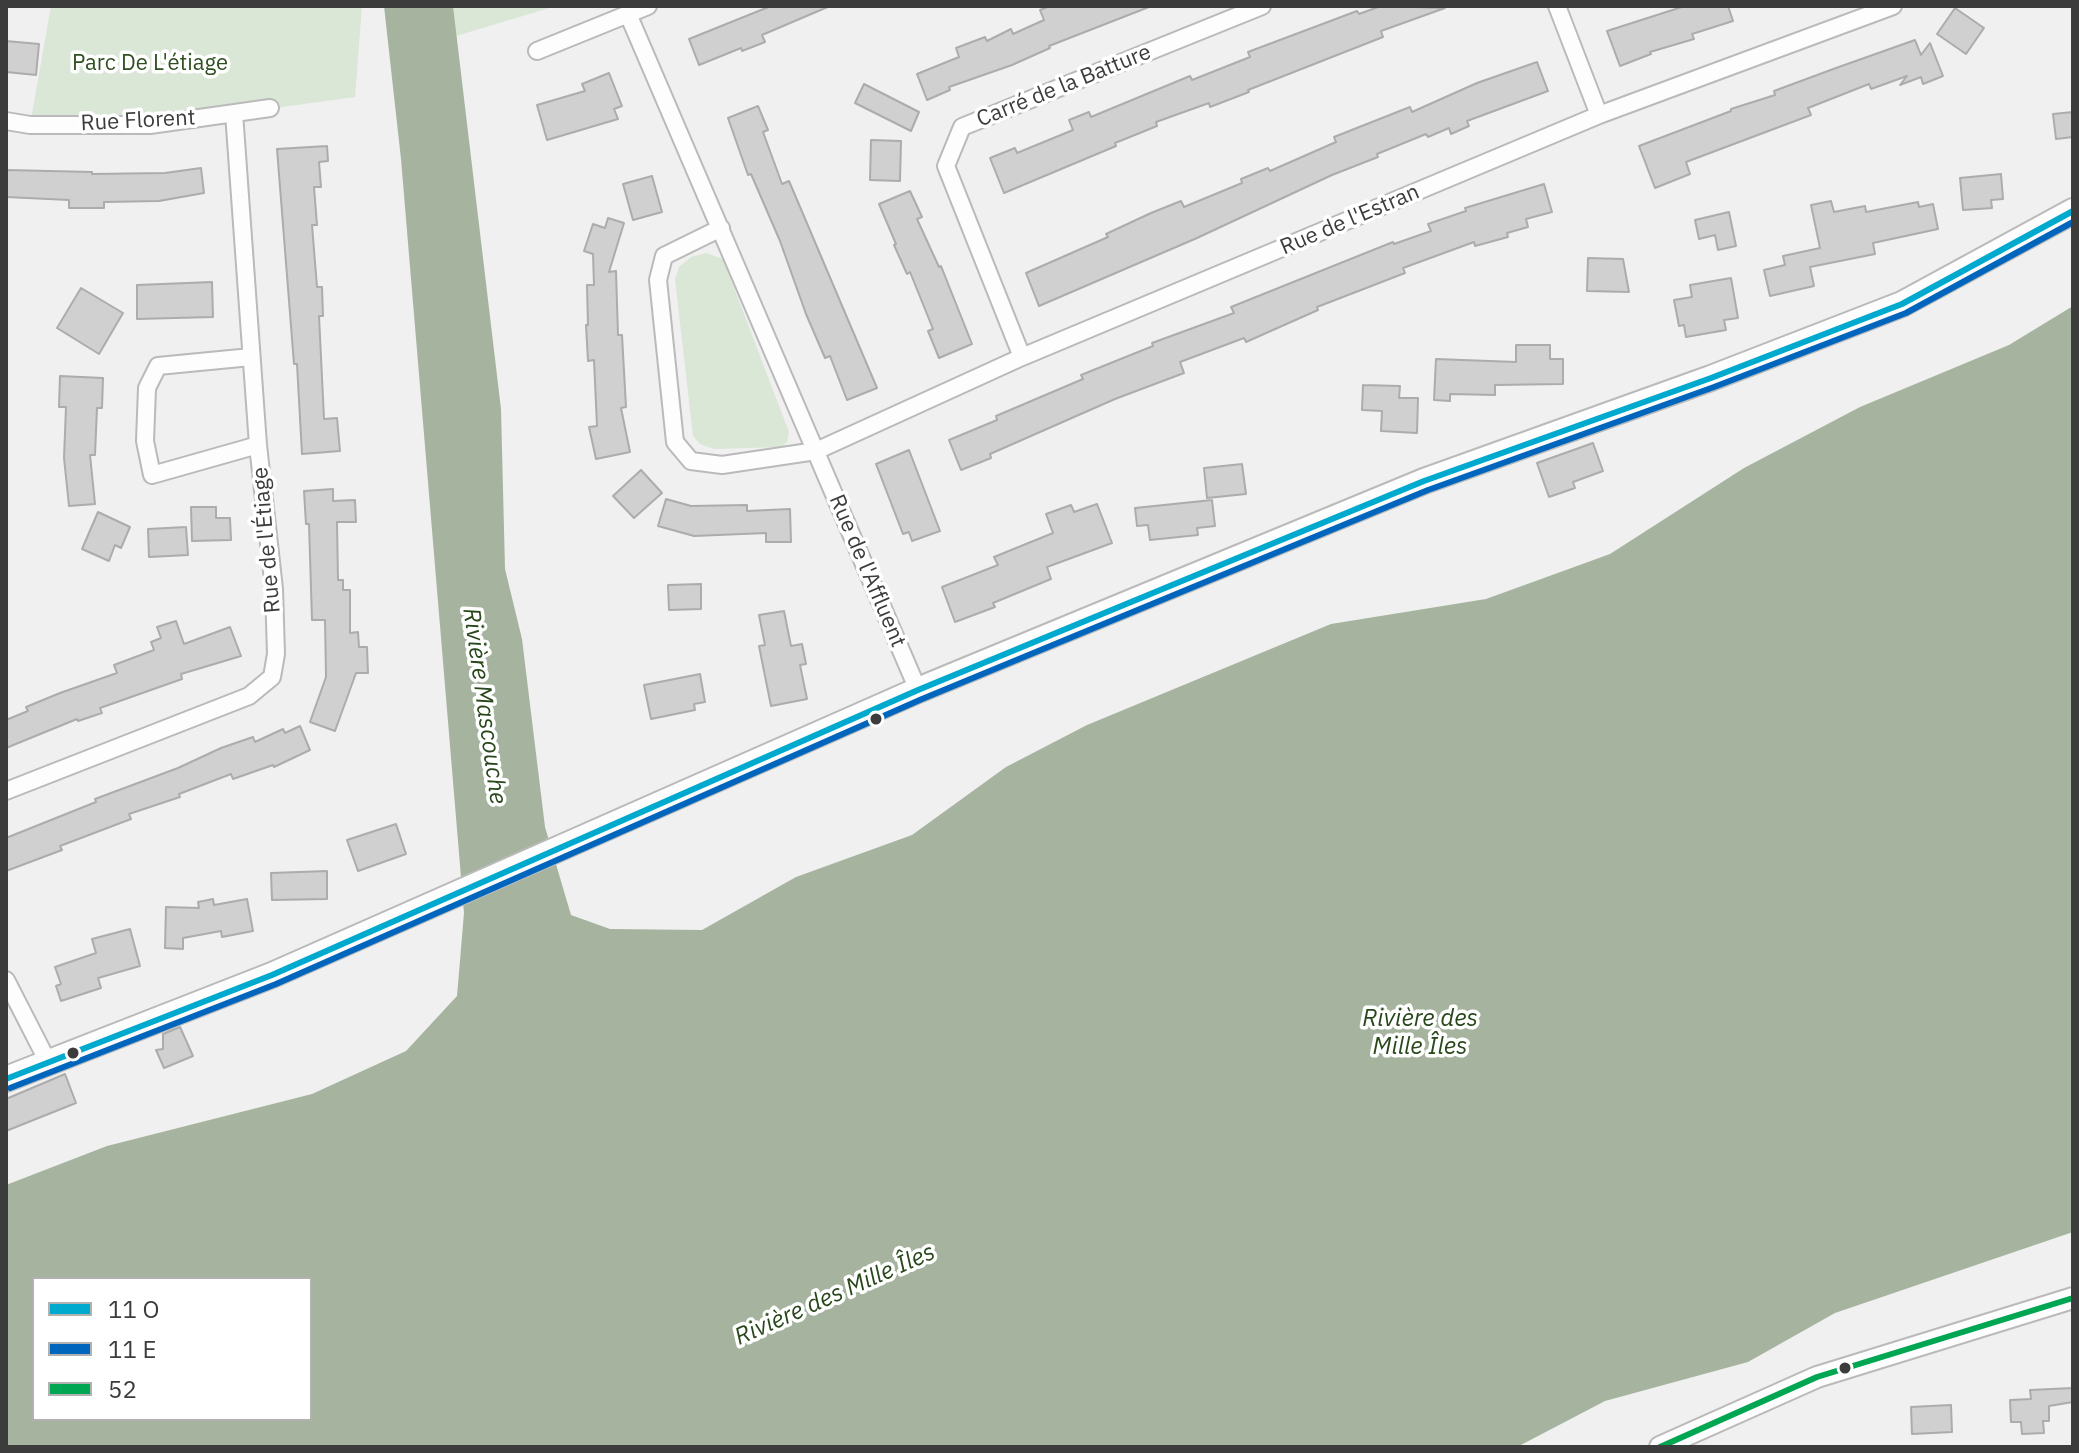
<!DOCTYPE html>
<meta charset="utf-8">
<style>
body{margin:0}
#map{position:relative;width:2079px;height:1453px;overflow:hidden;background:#eff0ef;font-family:"IBM Plex Sans",sans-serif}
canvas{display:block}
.frame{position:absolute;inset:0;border:8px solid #3b3c3b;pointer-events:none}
.legend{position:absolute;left:32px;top:1277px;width:280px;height:144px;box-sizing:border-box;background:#fff;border:2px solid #b1b1b1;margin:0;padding:10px 14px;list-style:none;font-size:24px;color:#3b3c3b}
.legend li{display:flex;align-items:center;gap:16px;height:40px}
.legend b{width:40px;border:2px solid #b1b1b1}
</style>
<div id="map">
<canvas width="2079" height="1453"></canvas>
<div class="frame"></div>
<ul class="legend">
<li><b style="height:10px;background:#00a9ce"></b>11 O</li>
<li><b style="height:10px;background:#0065bd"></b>11 E</li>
<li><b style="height:10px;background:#00a651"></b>52</li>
</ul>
</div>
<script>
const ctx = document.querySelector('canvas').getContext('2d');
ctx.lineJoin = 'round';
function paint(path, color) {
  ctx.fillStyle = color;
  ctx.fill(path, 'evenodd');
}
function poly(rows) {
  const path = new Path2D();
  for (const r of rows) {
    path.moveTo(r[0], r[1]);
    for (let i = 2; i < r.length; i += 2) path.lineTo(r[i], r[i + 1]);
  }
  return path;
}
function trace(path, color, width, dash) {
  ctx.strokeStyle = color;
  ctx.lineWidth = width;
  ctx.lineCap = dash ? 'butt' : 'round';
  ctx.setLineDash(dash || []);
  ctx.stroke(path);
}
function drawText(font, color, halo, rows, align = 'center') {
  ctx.font = font + ' "IBM Plex Sans",sans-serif';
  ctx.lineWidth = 7;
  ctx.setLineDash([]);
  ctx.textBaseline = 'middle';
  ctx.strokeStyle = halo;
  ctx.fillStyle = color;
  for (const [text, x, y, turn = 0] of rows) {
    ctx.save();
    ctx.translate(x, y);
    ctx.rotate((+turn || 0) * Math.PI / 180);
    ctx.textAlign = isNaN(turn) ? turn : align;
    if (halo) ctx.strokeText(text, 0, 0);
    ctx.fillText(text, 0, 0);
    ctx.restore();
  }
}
const green = poly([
 [51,6,362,6,355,97,150,125,30,125],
 [453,6,556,6,456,36],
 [706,253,723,259,789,432,787,442,781,447,714,449,700,444,693,436,675,279,679,267,691,257]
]);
const water = poly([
 [384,6,453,6,501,409,505,569,522,639,545,827,571,915,610,929,702,930,796,877,912,835,1006,767,1087,725,1331,624,1486,599,1610,554,1744,468,1860,407,2009,345,2073,306,2073,1232,1835,1313,1748,1362,1605,1401,1517,1447,6,1447,6,1185,107,1146,312,1094,406,1051,457,996,464,913,401,159],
 [34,1279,310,1279,310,1419,34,1419]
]);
const building = poly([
 [771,6,830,6,762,35,765,42,742,51,741,48,699,65,689,39,771,6],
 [1050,6,1149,7,1049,46,1050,48,1012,65,949,87,950,90,927,100,917,74,959,57,956,48,985,37,987,41,1011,29,1013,34,1044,20,1040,10,1050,6],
 [1381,6,1445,8,1381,31,1383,37,1248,90,1249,92,1210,107,1209,103,1156,122,1157,126,1115,143,1116,146,1004,193,990,158,1015,148,1017,153,1073,130,1069,120,1089,112,1091,117,1190,76,1192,80,1250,57,1248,52,1357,11,1359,14,1381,6],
 [1685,6,1728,6,1733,21,1692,34,1694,39,1650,52,1651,54,1620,66,1607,31,1685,6],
 [1955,8,1984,28,1966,54,1937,34,1955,8],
 [1915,40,1921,55,1930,43,1943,76,1923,84,1921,77,1900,85,1907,76,1871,89,1869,84,1808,108,1811,115,1686,162,1690,174,1655,188,1639,146,1731,111,1731,109,1775,95,1774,91,1836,68,1915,40],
 [6,41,39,44,36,75,6,72,6,41],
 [1537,62,1548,91,1467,121,1469,126,1451,134,1449,128,1428,137,1426,134,1377,154,1378,157,1332,175,1197,238,1039,306,1026,273,1108,237,1106,234,1151,213,1181,201,1184,207,1242,183,1241,179,1268,168,1270,171,1336,142,1334,137,1410,107,1412,112,1477,83,1537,62],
 [609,73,622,106,614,109,618,119,547,140,537,105,585,91,582,84,609,73],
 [864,84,919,112,911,131,855,103,864,84],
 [758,106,768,130,763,132,782,184,789,181,877,388,847,400,830,356,825,358,806,314,780,241,751,174,748,175,728,118,758,106],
 [2073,112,2073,137,2056,139,2053,114,2073,112],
 [871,140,901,141,900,181,870,180,871,140],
 [327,146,328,161,319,162,321,187,314,187,317,225,312,225,317,287,322,287,323,316,319,316,324,419,337,418,340,451,302,454,297,364,294,364,277,149,327,146],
 [201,168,204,193,159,201,104,202,104,208,69,208,69,200,6,197,6,170,92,172,92,174,165,173,201,168],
 [2001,174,2003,199,1991,200,1992,208,1963,210,1960,178,2001,174],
 [652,176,662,212,633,220,623,184,652,176],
 [1544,184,1552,212,1526,219,1528,227,1507,233,1508,237,1475,246,1474,242,1403,268,1405,273,1317,307,1318,310,1246,342,1244,338,1180,362,1184,373,1115,399,990,454,991,458,961,470,949,440,997,420,996,416,1083,379,1081,375,1153,346,1152,343,1234,313,1231,307,1393,242,1394,244,1431,231,1428,224,1466,211,1465,208,1544,184],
 [910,191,922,217,917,219,939,267,941,266,972,344,939,358,928,331,933,329,910,272,907,274,894,245,896,244,879,204,910,191],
 [1831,201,1834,212,1865,206,1866,212,1918,202,1919,207,1933,204,1938,229,1873,243,1875,254,1810,267,1814,286,1770,296,1764,270,1785,265,1783,256,1820,248,1811,205,1831,201],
 [1729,212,1736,246,1718,250,1715,235,1699,239,1695,220,1729,212],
 [608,218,624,223,609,272,616,271,618,335,622,335,626,407,621,408,630,452,596,459,589,427,597,426,594,360,588,361,586,325,588,325,587,285,594,285,593,254,584,251,593,224,605,228,608,218],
 [1588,258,1623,259,1629,292,1587,291,1588,258],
 [1731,278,1738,318,1724,320,1726,330,1686,337,1684,325,1679,326,1674,300,1692,297,1690,285,1731,278],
 [212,282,213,317,137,319,137,285,212,282],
 [81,288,123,313,99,354,57,328,81,288],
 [1516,345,1550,345,1550,359,1563,359,1563,384,1495,385,1495,395,1450,394,1450,401,1434,400,1436,359,1516,362,1516,345],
 [60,376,103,378,102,408,97,408,95,455,90,455,95,504,69,506,64,458,66,407,59,407,60,376],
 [1363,385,1400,386,1399,398,1418,398,1417,433,1381,431,1382,411,1362,410,1363,385],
 [1593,443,1603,471,1573,482,1575,488,1549,497,1537,463,1593,443],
 [909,450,940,531,912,541,909,532,903,534,876,464,909,450],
 [1242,464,1246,494,1207,498,1204,468,1242,464],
 [641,470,662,493,634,518,613,496,641,470],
 [333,489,333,501,355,500,356,522,337,522,338,580,343,580,343,590,350,590,350,633,358,632,359,647,367,647,368,673,356,673,335,731,310,722,326,677,325,620,312,620,309,524,306,524,304,491,333,489],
 [666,499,691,506,747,505,747,511,790,509,791,542,766,542,766,533,694,536,658,526,666,499],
 [1212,500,1215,526,1197,528,1198,535,1150,540,1148,525,1137,526,1135,508,1212,500],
 [1097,504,1112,543,1047,567,1051,579,993,603,995,607,955,622,942,587,998,565,994,557,1053,533,1046,514,1071,505,1074,512,1097,504],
 [191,507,216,507,216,518,230,518,231,540,192,541,191,507],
 [98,512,130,527,121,548,115,545,109,561,82,549,98,512],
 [186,527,188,555,149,557,148,529,186,527],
 [701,584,701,609,669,610,668,585,701,584],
 [784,611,791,646,802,644,806,664,800,665,807,699,771,706,759,646,765,645,759,615,784,611],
 [176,621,184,644,230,627,241,656,181,674,182,679,100,708,102,713,78,721,77,719,6,748,6,720,28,711,26,707,60,693,117,673,114,665,154,650,151,642,161,638,157,627,176,621],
 [700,674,705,702,694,704,695,710,651,719,644,685,700,674],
 [300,726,310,750,274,767,273,765,233,779,231,774,179,794,180,797,129,814,131,819,60,846,62,850,6,871,6,838,96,802,95,799,178,768,221,748,253,737,255,742,283,729,285,733,300,726],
 [396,824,406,854,358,871,347,840,396,824],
 [327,871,327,899,272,900,271,873,327,871],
 [213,899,214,905,247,899,253,931,222,937,221,931,183,938,183,949,165,948,166,907,199,908,198,902,213,899],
 [130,929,140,966,98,978,101,988,61,1001,56,986,61,984,55,967,96,953,92,939,130,929],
 [180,1027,193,1056,164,1068,156,1050,163,1049,163,1034,180,1027],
 [65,1074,76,1103,6,1131,6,1099,65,1074],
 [2073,1388,2073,1402,2049,1406,2049,1421,2043,1421,2044,1433,2022,1434,2021,1422,2011,1422,2010,1400,2031,1399,2030,1390,2073,1388],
 [1951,1405,1952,1432,1912,1434,1911,1407,1951,1405]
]);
const minor = poly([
 [1557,6,1599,115],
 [628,14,918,690],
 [537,51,648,6],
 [6,121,30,125,150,125,270,108],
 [721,228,664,256,658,280,675,442,691,461,722,465,816,451,1022,357,1599,115,1893,6],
 [251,357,158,366,147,388,145,441,152,475,258,445],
 [1022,357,946,166,962,127,1262,6],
 [6,791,249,696,272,677,276,654,274,589,258,445,234,113],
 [6,980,48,1062]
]);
const tertiary = poly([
 [1660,1447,1817,1377,2073,1298]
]);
const secondary = poly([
 [6,1079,272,975,918,690,1424,481,1711,378,1902,304,2073,211]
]);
const bus1 = poly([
 [6,1079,272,975,918,690,1424,481,1711,378,1902,304,2073,211]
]);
const bus2 = poly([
 [10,1088,276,984,922,699,1428,490,1714,387,1906,313,2073,222]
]);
const bus3 = poly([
 [1660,1447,1817,1377,2073,1298]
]);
const markers = [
 [876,719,7,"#3b3c3b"],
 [73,1053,7,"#3b3c3b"],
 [1845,1368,7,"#3b3c3b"]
];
const parkNames = [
 ["Parc De L'étiage",150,64]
];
const streetNames = [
 ["Carré de la Batture",1064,86,-22],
 ["Rue Florent",138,121,-3],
 ["Rue de l'Estran",1350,220,-23],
 ["Rue de l'Étiage",267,540,-95],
 ["Rue de l'Affluent",867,571,67]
];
const waterNames = [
 ["Rivière Mascouche",484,706,82],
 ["Rivière des",1420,1019],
 ["Mille Îles",1420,1047],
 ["Rivière des Mille Îles",835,1295,-24]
];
paint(green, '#dae6d6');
paint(water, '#a6b49f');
paint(building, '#cfd0cf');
trace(building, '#abacab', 2);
trace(minor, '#b9bab9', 20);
trace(tertiary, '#b9bab9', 24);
trace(secondary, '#b9bab9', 28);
trace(minor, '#fdfdfd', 16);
trace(tertiary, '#fdfdfd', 20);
trace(secondary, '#fdfdfd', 24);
trace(bus1, '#00a9ce', 6);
trace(bus2, '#0065bd', 6);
trace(bus3, '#00a651', 6);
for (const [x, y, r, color] of markers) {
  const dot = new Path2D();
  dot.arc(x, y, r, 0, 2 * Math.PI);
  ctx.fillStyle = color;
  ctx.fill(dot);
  trace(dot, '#fff', 3);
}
drawText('22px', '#304f21', '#fff', parkNames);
drawText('22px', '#3b3c3b', '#fff', streetNames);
drawText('italic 24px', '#28471a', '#fff', waterNames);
</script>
